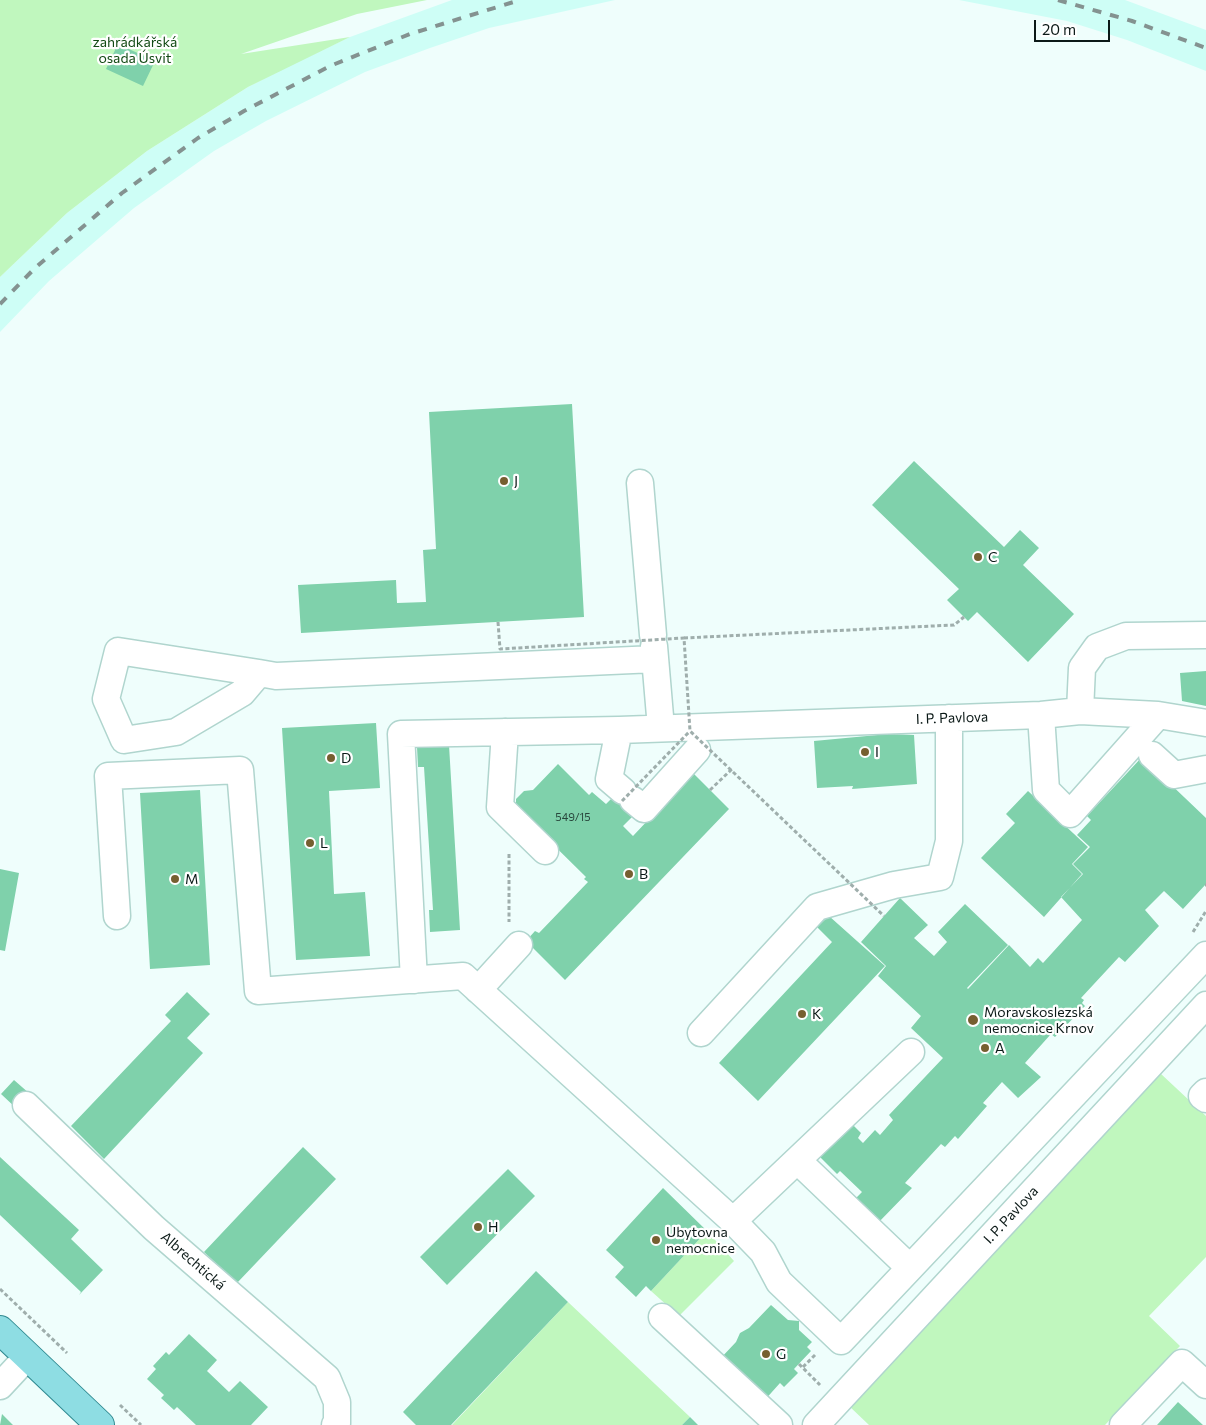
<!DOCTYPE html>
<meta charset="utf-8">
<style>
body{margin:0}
#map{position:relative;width:1206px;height:1425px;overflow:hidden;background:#effefc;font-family:Commissioner,sans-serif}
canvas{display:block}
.scale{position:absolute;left:1034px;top:20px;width:76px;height:22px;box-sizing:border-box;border:2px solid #0b1917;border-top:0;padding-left:6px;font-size:15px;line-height:18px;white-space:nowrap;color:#0b1917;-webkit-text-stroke:4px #fff;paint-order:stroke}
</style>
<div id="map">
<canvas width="1206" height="1425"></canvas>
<div class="scale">20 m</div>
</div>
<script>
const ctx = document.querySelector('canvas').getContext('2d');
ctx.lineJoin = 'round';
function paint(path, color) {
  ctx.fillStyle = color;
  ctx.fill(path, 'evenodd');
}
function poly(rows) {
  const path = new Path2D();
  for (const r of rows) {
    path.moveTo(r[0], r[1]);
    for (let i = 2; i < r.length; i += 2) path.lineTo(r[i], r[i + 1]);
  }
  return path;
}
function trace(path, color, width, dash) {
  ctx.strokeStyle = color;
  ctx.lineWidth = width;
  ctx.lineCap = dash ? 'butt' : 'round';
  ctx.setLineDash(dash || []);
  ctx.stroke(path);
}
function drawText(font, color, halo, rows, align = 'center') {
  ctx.font = font + ' Commissioner,sans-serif';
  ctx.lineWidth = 4.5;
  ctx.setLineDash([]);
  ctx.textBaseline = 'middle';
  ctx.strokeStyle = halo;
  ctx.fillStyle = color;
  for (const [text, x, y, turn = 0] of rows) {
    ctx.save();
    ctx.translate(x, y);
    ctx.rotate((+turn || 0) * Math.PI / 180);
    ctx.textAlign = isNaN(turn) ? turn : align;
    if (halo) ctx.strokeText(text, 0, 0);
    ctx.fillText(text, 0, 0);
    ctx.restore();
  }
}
const built = poly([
 [452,0,615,0,489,28,430,48,365,72,266,121,214,151,134,208,49,281,0,332,0,277,67,213,147,151,248,87,297,62,350,37],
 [959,0,1125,0,1206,30,1206,71,1127,40,1067,21]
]);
const green = poly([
 [0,0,427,0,357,14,241,54,350,37,248,87,147,151,67,213,0,277],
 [1160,1073,1206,1116,1206,1257,1149,1316,1180,1346,1105,1425,869,1425,848,1405],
 [707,1231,734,1261,679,1316,651,1291],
 [568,1302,690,1417,682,1425,452,1425]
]);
const building = poly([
 [118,44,155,61,143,86,106,69],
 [572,404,584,617,301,633,298,585,396,580,397,603,426,602,423,550,436,549,429,412],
 [914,461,1004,547,1020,530,1039,548,1023,565,1074,614,1028,662,977,612,968,621,947,600,959,589,872,505],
 [1206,671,1206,706,1182,701,1180,673],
 [376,723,380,788,329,791,334,894,365,892,370,956,296,960,282,728],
 [888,734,914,735,917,784,852,789,853,786,817,788,814,741],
 [449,745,460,930,430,932,429,910,433,910,424,767,418,767,417,747],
 [1142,757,1206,818,1206,884,1183,909,1164,891,1145,910,1159,926,1125,962,1119,957,1081,998,1084,1000,1082,1003,1085,1006,1055,1037,1051,1034,1025,1063,1041,1077,1018,1098,1002,1082,983,1103,987,1106,958,1139,955,1136,945,1147,941,1144,905,1183,912,1188,877,1224,853,1201,862,1192,840,1171,837,1174,817,1154,849,1121,861,1133,858,1138,863,1143,875,1130,880,1135,893,1120,889,1115,943,1058,911,1028,921,1016,878,976,886,966,861,942,900,898,928,925,914,938,934,956,947,942,938,932,965,904,1008,945,967,988,968,989,1009,945,1030,967,1038,958,1043,963,1082,920,1061,897,1083,874,1073,864,1090,847,1077,835,1091,820,1087,816],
 [558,764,589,795,592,792,606,804,615,795,635,814,623,826,633,836,683,783,690,770,729,809,565,980,526,941,535,931,539,933,588,882,584,879,586,877,516,808,516,799,524,791,533,790],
 [200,790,210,965,150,969,140,793],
 [1028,791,1088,847,1072,864,1082,874,1044,917,981,858,1015,823,1006,814],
 [0,869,19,873,5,951,0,950],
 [829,916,885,966,758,1101,719,1063,832,942,817,927],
 [187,992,210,1014,187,1038,203,1053,104,1159,71,1126,171,1021,165,1015],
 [14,1080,30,1094,16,1108,1,1094],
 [303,1147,336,1179,237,1283,204,1252],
 [0,1157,79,1230,71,1239,103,1270,79,1295,81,1292,0,1215],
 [508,1169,535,1196,447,1285,420,1257],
 [663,1188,707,1231,651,1291,646,1286,636,1297,615,1277,624,1267,606,1250],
 [536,1271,568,1302,451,1425,416,1425,403,1412],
 [771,1305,788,1320,799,1321,799,1330,812,1342,807,1347,811,1351,794,1369,798,1373,784,1387,780,1383,763,1402,719,1360,736,1342,740,1333,749,1328],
 [189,1334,217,1360,207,1371,229,1392,240,1381,268,1407,251,1425,196,1425,177,1407,174,1410,161,1398,164,1395,147,1379,156,1369,153,1366,166,1352,169,1355],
 [1178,1402,1203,1425,1157,1425],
 [2,1414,13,1425,0,1425],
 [690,1417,698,1425,682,1425]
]);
const path = poly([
 [684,638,954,625,964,617],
 [710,790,732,769],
 [509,854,509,922],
 [1205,885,1206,885],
 [1193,932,1206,911],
 [0,1289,67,1353],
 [799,1364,820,1385],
 [803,1367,816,1354],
 [120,1405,141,1425]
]);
const minor = poly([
 [640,483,653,635],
 [654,646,661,728],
 [259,673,242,693,176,732,124,740,106,699,118,651,259,673,276,676,655,659],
 [1080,711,1082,668,1097,647,1126,636,1206,635],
 [1041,715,1046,790,1070,814,1158,715],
 [619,730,609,779,623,791],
 [505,732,500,807,545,851],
 [1152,755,1174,775,1206,769],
 [633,800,644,809,697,750],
 [117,916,108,776,240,770,258,991,463,976,733,1221,763,1252,779,1282,841,1341,1206,955],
 [414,980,401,734,619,730,1041,715,1080,711,1158,715,1206,723],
 [478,990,519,945],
 [701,1033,817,907,894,885,940,877,949,841,949,718],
 [1206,1092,1202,1096,1206,1099],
 [26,1105,154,1228,327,1378,337,1402,337,1423,335,1425],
 [798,1161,910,1268],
 [733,1221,911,1052],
 [662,1317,779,1425],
 [0,1386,27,1357],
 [816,1425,1206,1005],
 [1123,1425,1182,1363,1206,1385]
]);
const major = poly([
 [0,1330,100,1425]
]);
const rail = poly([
 [1058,0,1132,21,1206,48],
 [0,304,35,268,122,193,198,138,244,111,330,66,410,34,520,0]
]);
const pathBridge = poly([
 [498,622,500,649,684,638,690,731,884,916],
 [622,801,690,731]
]);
const markers = [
 [504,481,5,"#765f30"],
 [978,557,5,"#765f30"],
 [865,752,5,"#765f30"],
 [331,758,5,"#765f30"],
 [310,843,5,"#765f30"],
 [629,874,5,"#765f30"],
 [175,879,5,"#765f30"],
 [802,1014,5,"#765f30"],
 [973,1020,6,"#765f30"],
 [985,1048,5,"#765f30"],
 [478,1227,5,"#765f30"],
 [656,1240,5,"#765f30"],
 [766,1354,5,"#765f30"]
];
const numberNames = [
 ["549/15",573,817]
];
const parkNames = [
 ["zahrádkářská",135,42],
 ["osada Úsvit",135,58]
];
const poiNames = [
 ["J",514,481],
 ["C",988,557],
 ["I",875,752],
 ["D",341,758],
 ["L",320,843],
 ["B",639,874],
 ["M",185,879],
 ["Moravskoslezská",984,1012],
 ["nemocnice Krnov",984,1028],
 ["K",812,1014],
 ["A",995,1048],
 ["H",488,1227],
 ["Ubytovna",666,1232],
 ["nemocnice",666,1248],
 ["G",776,1354]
];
const streetNames = [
 ["I. P. Pavlova",952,718,-2],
 ["I. P. Pavlova",1011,1215,-47],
 ["Albrechtická",193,1261,41]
];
paint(built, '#cefef6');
paint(green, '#c0f7be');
paint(building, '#7fd1ab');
trace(minor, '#b0d5ce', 29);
trace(major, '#2f8990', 30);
trace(path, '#9faeac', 3, [4, 2.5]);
trace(minor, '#fff', 26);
trace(major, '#8edde3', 28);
trace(rail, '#849290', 4, [9, 9]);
trace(pathBridge, '#9faeac', 3, [4, 2.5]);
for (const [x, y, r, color] of markers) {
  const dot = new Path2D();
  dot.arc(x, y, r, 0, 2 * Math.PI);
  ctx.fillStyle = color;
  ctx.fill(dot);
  trace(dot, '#fff', 2);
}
drawText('11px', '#28473c', null, numberNames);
drawText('14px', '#124a14', '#fff', parkNames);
drawText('14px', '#0b1917', '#fff', poiNames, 'left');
drawText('14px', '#0b1917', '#fff', streetNames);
</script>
